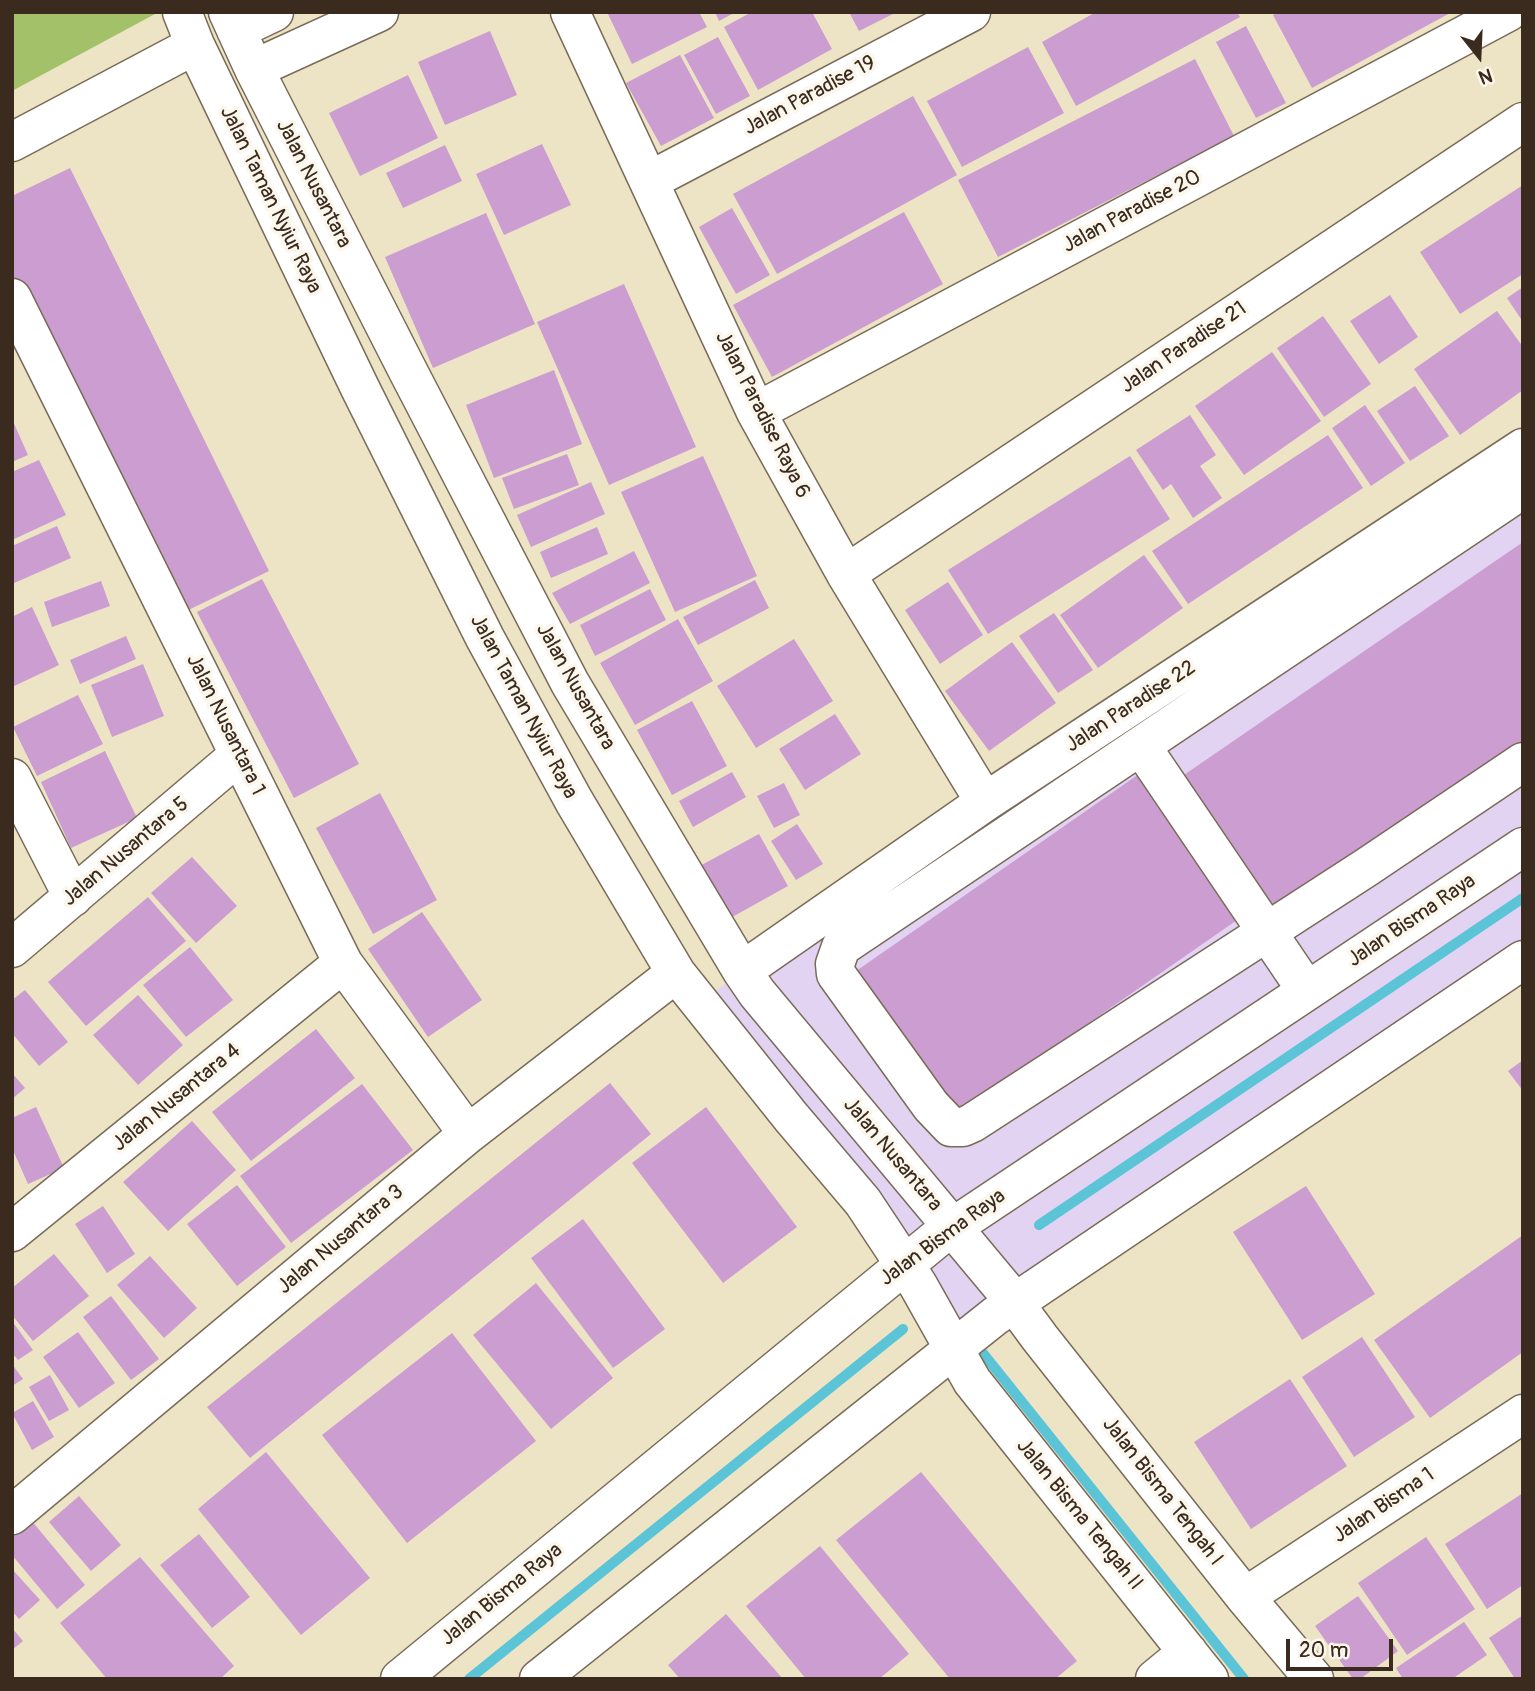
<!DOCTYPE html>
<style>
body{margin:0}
#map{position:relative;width:1535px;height:1691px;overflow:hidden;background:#ede4c5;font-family:Pangolin,sans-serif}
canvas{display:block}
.frame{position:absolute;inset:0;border:14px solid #3b2a1e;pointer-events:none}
.north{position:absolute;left:1444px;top:21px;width:70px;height:70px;-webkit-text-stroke:5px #fbf7ec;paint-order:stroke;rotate:162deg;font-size:19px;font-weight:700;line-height:28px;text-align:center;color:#3b2a1e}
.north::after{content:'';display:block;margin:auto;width:24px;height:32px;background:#3b2a1e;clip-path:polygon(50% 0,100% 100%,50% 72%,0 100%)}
.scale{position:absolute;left:1286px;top:1639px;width:107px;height:32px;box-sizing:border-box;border:4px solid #3b2a1e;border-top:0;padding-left:9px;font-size:21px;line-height:24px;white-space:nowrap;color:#3b2a1e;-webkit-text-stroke:5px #fbf7ec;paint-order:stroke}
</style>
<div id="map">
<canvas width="1535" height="1691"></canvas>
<div class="frame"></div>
<div class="north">N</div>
<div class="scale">20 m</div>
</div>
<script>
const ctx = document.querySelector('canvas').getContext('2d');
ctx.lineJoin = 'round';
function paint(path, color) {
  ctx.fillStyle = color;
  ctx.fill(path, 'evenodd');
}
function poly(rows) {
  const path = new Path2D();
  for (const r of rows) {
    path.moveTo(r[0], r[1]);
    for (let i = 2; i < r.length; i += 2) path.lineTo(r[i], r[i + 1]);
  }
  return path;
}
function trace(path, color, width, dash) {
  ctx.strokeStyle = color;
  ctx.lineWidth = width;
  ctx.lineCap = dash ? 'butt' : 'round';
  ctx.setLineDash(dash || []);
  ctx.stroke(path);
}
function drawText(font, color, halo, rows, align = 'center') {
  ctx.font = font + ' Pangolin,sans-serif';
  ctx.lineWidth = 7;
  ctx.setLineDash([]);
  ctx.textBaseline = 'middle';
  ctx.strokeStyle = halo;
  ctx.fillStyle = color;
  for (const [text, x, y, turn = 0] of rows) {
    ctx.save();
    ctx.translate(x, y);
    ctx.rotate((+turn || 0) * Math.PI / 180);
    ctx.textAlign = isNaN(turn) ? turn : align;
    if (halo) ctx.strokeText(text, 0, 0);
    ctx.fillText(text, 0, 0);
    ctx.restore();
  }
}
const built = poly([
 [1523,447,1523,977,955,1359,700,1002,880,874]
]);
const green = poly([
 [12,12,154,12,155,14,12,91]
]);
const stream = poly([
 [1039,1225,1523,898],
 [974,1342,1244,1679],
 [469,1679,903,1329]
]);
const building = poly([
 [607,12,699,12,707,27,632,64],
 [715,12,736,12,719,21],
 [752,12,812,12,832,49,758,90,724,27],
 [849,12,897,12,859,31],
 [1096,12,1237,12,1240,17,1076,106,1042,42],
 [1278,12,1452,12,1312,88,1273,15],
 [1246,26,1286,103,1256,118,1216,42],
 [490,31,517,95,445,125,418,62],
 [718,37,750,96,716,114,684,55],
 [1028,47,1064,113,962,167,927,101],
 [680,55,714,118,661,146,626,83],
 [1195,59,1234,136,998,257,958,180],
 [408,75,438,138,360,176,329,113],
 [913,96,957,175,777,274,733,194],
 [542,144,571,205,504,235,476,174],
 [445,145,462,181,403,208,386,173],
 [70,168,269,571,178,615,12,278,12,196],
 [1523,185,1523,274,1460,314,1420,252],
 [732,208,770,275,736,294,699,227],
 [904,212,943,284,772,377,733,305],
 [486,213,535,324,433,368,385,257],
 [624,284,696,447,609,485,537,322],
 [1523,287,1523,322,1507,298],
 [1390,295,1418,337,1379,364,1350,321],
 [1497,311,1523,347,1523,390,1460,435,1414,369],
 [1323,316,1371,384,1324,417,1277,348],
 [1272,352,1321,421,1244,475,1195,406],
 [554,370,582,444,494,478,466,405],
 [1415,386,1449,436,1410,461,1377,411],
 [1365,405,1405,463,1371,486,1332,428],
 [1190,415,1216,455,1200,466,1222,498,1193,518,1171,484,1163,490,1136,450],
 [12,419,28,455,12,462],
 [1328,435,1363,488,1188,604,1152,551],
 [567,454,579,485,514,509,502,478],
 [703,456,757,576,675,612,621,492],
 [1130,456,1170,519,988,634,948,570],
 [39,460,66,515,12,540,12,472],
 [591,482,605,514,531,547,517,515],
 [57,526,71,558,12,584,12,546],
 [597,527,608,554,551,578,540,552],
 [1523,542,1523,751,1279,918,1181,777],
 [634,551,650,583,570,624,552,593],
 [1144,555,1183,608,1098,668,1060,615],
 [262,579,359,764,294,798,197,612],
 [755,580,769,608,698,645,683,617],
 [101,581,110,606,52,627,44,602],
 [948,582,983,635,940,664,905,610],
 [650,589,666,620,595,656,580,625],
 [32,607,59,665,12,687,12,617],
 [1054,613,1093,670,1058,693,1019,636],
 [678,619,713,681,635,725,600,663],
 [126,636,136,659,80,684,70,660],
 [794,639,833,701,756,748,717,686],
 [1012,642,1056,703,989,751,945,691],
 [143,664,164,716,112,737,91,685],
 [78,695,103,744,37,776,13,727],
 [692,701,727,766,672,795,637,730],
 [835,714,861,754,805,790,779,749],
 [105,751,137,818,71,848,41,782],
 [732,772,746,797,693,827,679,801],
 [1139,774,1240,918,949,1120,849,976],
 [784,783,800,815,774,828,757,796],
 [380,793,437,900,373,934,316,828],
 [797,824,823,864,796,880,771,841],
 [759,834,788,886,725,921,696,868],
 [192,857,237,906,196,943,151,893],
 [148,897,186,941,86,1026,48,982],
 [422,912,482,1000,428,1037,368,949],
 [190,947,233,1000,186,1037,143,985],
 [25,990,68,1042,39,1066,12,1033,12,1000],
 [138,995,183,1045,138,1085,93,1035],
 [316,1029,355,1078,251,1161,212,1112],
 [1523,1060,1523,1091,1508,1071],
 [12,1073,25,1088,12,1099],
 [610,1083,651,1134,250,1458,207,1407],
 [362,1084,413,1150,291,1243,240,1176],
 [36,1107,64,1168,28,1184,12,1148,12,1118],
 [706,1107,797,1227,723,1283,632,1163],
 [192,1121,236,1170,168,1231,123,1182],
 [237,1185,286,1247,237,1286,187,1224],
 [1306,1186,1375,1294,1302,1340,1233,1232],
 [103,1206,135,1254,107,1273,75,1224],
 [583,1219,665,1329,613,1368,531,1258],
 [1523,1235,1523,1352,1430,1418,1374,1340],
 [54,1254,89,1296,33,1341,12,1315,12,1288],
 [150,1256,197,1308,164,1338,117,1285],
 [536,1283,613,1378,551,1429,473,1335],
 [111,1296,159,1359,131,1380,83,1317],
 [12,1321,33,1350,18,1360,12,1353],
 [78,1332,115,1383,79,1408,43,1357],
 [452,1333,536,1441,407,1543,322,1435],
 [1362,1337,1415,1417,1354,1457,1302,1377],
 [12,1364,23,1379,12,1386],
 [50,1375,69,1410,49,1421,29,1387],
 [1290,1379,1347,1466,1251,1529,1194,1442],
 [33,1401,54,1437,32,1450,12,1413],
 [266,1452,370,1578,301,1635,198,1509],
 [921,1472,1077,1661,1055,1679,950,1679,836,1540],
 [1523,1493,1523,1585,1487,1609,1445,1544],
 [79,1496,121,1545,91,1571,49,1522],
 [31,1520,85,1585,57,1609,12,1555,12,1536],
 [199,1534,250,1597,212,1628,160,1565],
 [1426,1537,1475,1609,1407,1655,1358,1583],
 [820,1546,909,1654,879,1679,806,1679,746,1606],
 [140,1557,234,1666,220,1679,107,1679,60,1623],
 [12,1569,40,1600,19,1619,12,1611],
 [1358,1596,1398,1651,1360,1679,1353,1679,1315,1626],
 [726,1614,783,1679,680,1679,668,1665],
 [1523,1615,1523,1679,1515,1679,1489,1638],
 [1464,1622,1487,1655,1452,1679,1403,1679,1396,1668],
 [12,1628,23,1641,12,1650]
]);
const minor = poly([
 [182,12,195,45,360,388,485,638,574,801,676,973,791,1117,863,1202,918,1285,972,1381,1209,1679],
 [228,12,254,69,409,373,570,683,742,971,757,993,1004,1289,1040,1338,1245,1597,1314,1679],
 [570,12,756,412,846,574,985,802],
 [236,30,274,12],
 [254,69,379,12],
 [12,142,195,45],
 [649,181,971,12],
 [12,298,343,963,468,1134],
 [756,412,1508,12],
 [1523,489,841,947,835,964,836,974,931,1106,951,1127,963,1127,972,1123,1367,867,1523,762],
 [846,574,1523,122],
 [1141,746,1307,991],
 [12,778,73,897],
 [12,948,239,755],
 [742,971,985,802,1523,448],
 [12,1232,343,963],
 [12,1515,468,1134,676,973],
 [1245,1597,1523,1414],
 [400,1679,941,1235,1523,847],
 [539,1679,995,1316,1523,960],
 [1155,1679,1188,1652]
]);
const streetNames = [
 ["Jalan Paradise 19",810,96,-28],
 ["Jalan Nusantara",313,184,63],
 ["Jalan Taman Nyiur Raya",270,200,64],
 ["Jalan Paradise 20",1132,212,-28],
 ["Jalan Paradise 21",1184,348,-34],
 ["Jalan Paradise Raya 6",762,415,63],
 ["Jalan Nusantara",575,687,61],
 ["Jalan Taman Nyiur Raya",523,707,62],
 ["Jalan Paradise 22",1131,707,-33],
 ["Jalan Nusantara 1",225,725,64],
 ["Jalan Nusantara 5",126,852,-40],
 ["Jalan Bisma Raya",1412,921,-34],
 ["Jalan Nusantara 4",177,1098,-39],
 ["Jalan Nusantara",892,1155,50],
 ["Jalan Bisma Raya",943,1238,-36],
 ["Jalan Nusantara 3",341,1240,-40],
 ["Jalan Bisma Tengah I",1162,1492,52],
 ["Jalan Bisma 1",1384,1506,-34],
 ["Jalan Bisma Tengah II",1079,1515,51],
 ["Jalan Bisma Raya",502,1595,-39]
];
paint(built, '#e3d3f2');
paint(green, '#a2c169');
trace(stream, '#5bc4d7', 10);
paint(building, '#cb9dd1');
trace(minor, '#796b58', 41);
trace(minor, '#fff', 38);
drawText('21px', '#3b2a1e', '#fbf7ec', streetNames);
</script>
